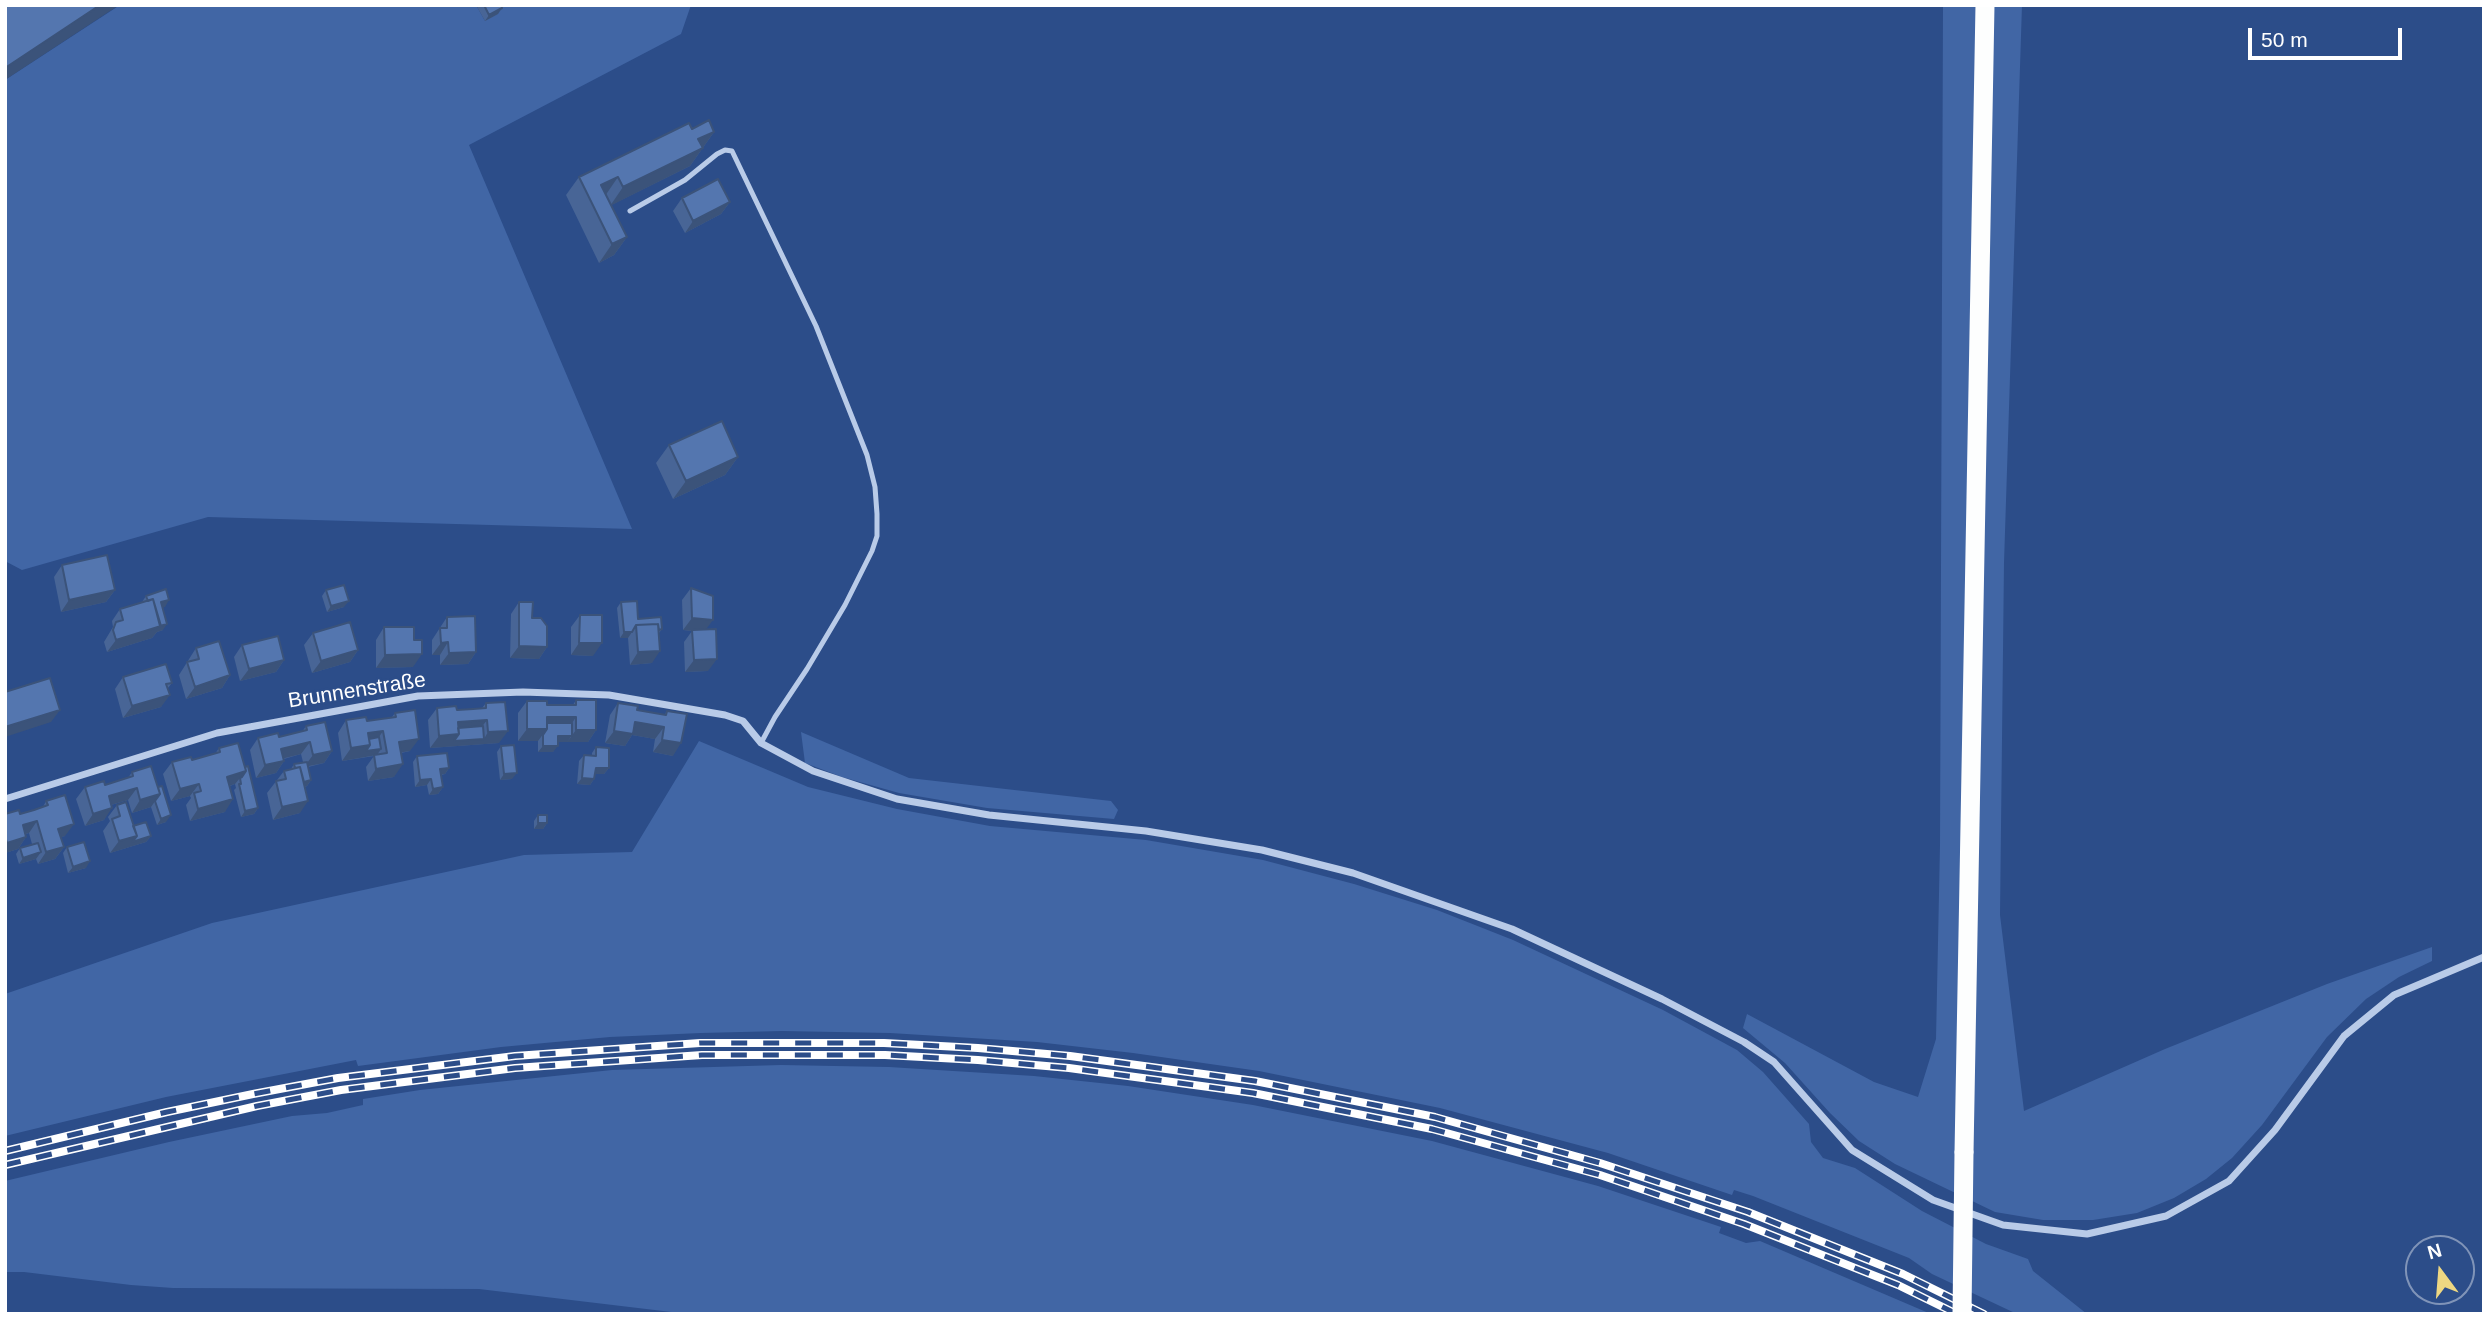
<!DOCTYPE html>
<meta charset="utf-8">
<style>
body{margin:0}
#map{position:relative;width:2489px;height:1319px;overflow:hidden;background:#2c4d89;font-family:Helvetica,sans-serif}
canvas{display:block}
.frame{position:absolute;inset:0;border:7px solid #fff;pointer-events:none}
.north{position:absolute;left:2405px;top:1235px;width:70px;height:70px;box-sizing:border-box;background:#2c4d89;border:2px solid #8094b8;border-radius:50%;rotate:344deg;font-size:19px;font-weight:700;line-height:28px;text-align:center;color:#fff}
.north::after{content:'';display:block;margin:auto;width:24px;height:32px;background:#eed782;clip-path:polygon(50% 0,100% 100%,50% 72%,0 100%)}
.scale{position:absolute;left:2248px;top:28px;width:154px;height:32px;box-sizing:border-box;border:4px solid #fff;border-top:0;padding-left:9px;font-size:21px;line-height:24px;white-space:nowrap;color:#fff;-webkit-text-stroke:5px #2c4d89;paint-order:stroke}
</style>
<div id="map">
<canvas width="2489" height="1319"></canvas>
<div class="frame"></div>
<div class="north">N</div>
<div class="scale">50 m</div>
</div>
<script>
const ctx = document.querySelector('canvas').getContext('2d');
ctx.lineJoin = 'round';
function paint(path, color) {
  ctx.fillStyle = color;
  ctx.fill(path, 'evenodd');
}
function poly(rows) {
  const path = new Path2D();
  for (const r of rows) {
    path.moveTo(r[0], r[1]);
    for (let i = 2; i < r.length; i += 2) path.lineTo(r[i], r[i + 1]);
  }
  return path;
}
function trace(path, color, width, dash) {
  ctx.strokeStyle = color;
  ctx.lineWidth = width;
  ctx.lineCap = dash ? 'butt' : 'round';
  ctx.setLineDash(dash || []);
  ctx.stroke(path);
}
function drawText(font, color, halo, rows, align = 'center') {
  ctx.font = font + ' Helvetica,sans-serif';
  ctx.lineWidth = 5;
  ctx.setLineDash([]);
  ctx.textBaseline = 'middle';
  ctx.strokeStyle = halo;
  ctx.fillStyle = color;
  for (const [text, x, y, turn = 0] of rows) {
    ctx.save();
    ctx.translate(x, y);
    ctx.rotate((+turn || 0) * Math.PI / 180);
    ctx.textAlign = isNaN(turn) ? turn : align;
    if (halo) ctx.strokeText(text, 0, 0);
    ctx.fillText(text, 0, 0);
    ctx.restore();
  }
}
const green = poly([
 [120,5,476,5,485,21,493,5,691,5,681,34,469,145,632,529,208,517,22,570,5,561,5,80],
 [1943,5,2022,5,2004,563,2000,915,2024,1111,2165,1049,2327,984,2432,947,2432,961,2399,977,2366,999,2327,1037,2262,1125,2232,1158,2206,1179,2174,1198,2137,1213,2093,1220,2043,1220,1995,1212,1895,1164,1859,1141,1830,1113,1785,1063,1743,1028,1747,1014,1874,1082,1918,1097,1936,1039,1940,845],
 [801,732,909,778,1111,801,1118,810,1114,819,987,808,899,793,842,777,805,763],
 [699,741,808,787,897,809,990,826,1146,840,1263,860,1354,884,1437,910,1513,940,1663,1010,1737,1050,1763,1072,1809,1124,1811,1142,1823,1158,1855,1168,1922,1211,1986,1244,2028,1259,2033,1271,2087,1314,2017,1314,1932,1274,1909,1258,1753,1196,1734,1190,1732,1195,1608,1153,1440,1108,1259,1071,1133,1053,1037,1042,890,1033,782,1031,701,1033,610,1037,501,1047,358,1066,356,1060,166,1097,5,1136,5,994,212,923,524,855,632,852],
 [781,1065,889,1067,1034,1076,1128,1086,1253,1105,1432,1141,1598,1186,1721,1227,1719,1233,1746,1243,1760,1241,1931,1314,688,1314,479,1289,173,1288,131,1285,24,1272,5,1272,5,1181,169,1142,292,1116,327,1113,363,1105,363,1099,420,1090,612,1070]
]);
const service = poly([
 [630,211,685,180,717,154,725,150,732,151,816,326,867,455,875,487,877,514,877,536,872,551,845,605,807,669,775,717,761,743]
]);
const minor = poly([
 [5,799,217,733,418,696,523,692,609,695,725,715,743,721,761,743,813,771,897,799,989,815,1146,831,1262,850,1353,873,1512,929,1662,999,1744,1042,1774,1062,1852,1150,1933,1200,2003,1225,2087,1234,2166,1216,2229,1181,2275,1130,2344,1036,2394,995,2484,957]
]);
const trunk = poly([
 [1964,1152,1985,5]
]);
const rail = poly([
 [5,1151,167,1112,253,1094,338,1078,515,1056,700,1043,884,1043,978,1048,1070,1056,1255,1081,1435,1117,1600,1163,1748,1212,1903,1274,1984,1314],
 [5,1165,257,1106,341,1090,515,1068,702,1055,885,1055,978,1060,1069,1068,1253,1093,1432,1129,1600,1175,1744,1224,1898,1285,1957,1314]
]);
const trunkBridge = poly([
 [1962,1314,1964,1152]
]);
const wall = poly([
 [476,5,501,5,498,14,485,21],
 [692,129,714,132,690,166,611,205,627,237,614,255,599,263,566,195,579,177],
 [682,198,730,202,721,214,685,233,673,211],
 [669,445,738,457,725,475,673,499,656,463],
 [62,565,115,590,106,602,61,612,54,577],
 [691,588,706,629,708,671,685,672,684,642,692,631,683,630,682,600],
 [326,590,344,607,327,612,322,596],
 [146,596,165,607,162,607,163,630,157,632,152,638,107,652,104,642,113,627,112,621,120,609,142,602],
 [519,602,532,618,547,647,539,659,510,658,511,614],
 [621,602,638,619,662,629,659,633,652,663,630,665,628,638,620,638,617,608],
 [580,615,593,656,571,655,571,627],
 [447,617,476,652,468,664,440,665,440,655,432,655,432,640],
 [384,627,413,667,376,668,376,640],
 [313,633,358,650,350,662,312,673,304,645],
 [242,645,284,660,276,672,240,681,234,657],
 [196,648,230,675,222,688,186,699,179,675],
 [123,677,172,683,168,688,161,707,123,718,115,689],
 [576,700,596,730,588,742,558,742,553,752,538,752,538,741,518,741,518,713,527,701,547,705,573,705],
 [486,703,499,743,430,748,428,720,437,708,457,710,482,708],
 [618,703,637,710,664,715,667,711,673,756,653,752,655,739,632,735,625,746,605,743,610,715],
 [395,713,410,751,401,753,394,777,368,781,366,767,374,756,342,761,338,733,346,720,367,721,392,717],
 [306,726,332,751,324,763,308,767,311,780,307,786,305,787,300,813,273,820,267,793,284,771,291,769,294,764,303,762,301,754,284,759,284,761,276,773,256,778,250,750,258,738,279,737,302,732],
 [238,743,258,808,254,814,241,817,234,790,236,788,235,784,230,786,225,812,190,821,186,805,191,798,190,796,171,801,163,774,172,762,192,760,215,754,219,748],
 [501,746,512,779,500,780,497,752],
 [596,747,609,768,604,774,595,774,594,779,590,785,577,784,579,761,584,755,592,756,592,753],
 [417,756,449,768,445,774,441,775,443,787,438,794,429,795,427,785,415,787,413,762],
 [151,766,166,822,157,825,151,807,132,813,128,800,111,805,104,820,85,826,76,799,85,787,105,785,128,778,132,772],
 [46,801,65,836,61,837,64,847,55,859,38,864,36,859,19,864,16,854,20,848,32,844,29,833,26,834,26,837,18,849,5,853,5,814,20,814,43,807],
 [117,805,133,826,151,836,146,842,110,853,103,831,110,821,108,817],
 [538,815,547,823,543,829,534,829,534,821],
 [67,847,86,868,68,873,63,853]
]);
const shadedWall = poly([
 [100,5,119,5,5,80,5,68],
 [502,8,498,14,485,21,489,15],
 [714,132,690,166,610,206,623,187,698,139],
 [618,177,605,196,601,185],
 [730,202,721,214,685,233,693,221],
 [627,237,614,255,599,263,612,244],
 [738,457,725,475,673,499,686,481],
 [115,590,106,602,61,612,69,600],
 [169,600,165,607,157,609,161,602],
 [349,601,344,607,327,612,331,606],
 [692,618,713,620,704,632,683,630],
 [167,624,163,630,157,632,152,638,107,652,116,640],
 [624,632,632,632,628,638,620,638],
 [448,642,440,655,432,655,441,643],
 [579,643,602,643,593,656,571,655],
 [519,646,547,647,539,659,510,658],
 [358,650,350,662,312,673,321,661],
 [660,651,652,663,630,665,638,652],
 [476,652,468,664,440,665,449,653],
 [422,654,413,667,376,668,385,655],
 [717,659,708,671,685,672,694,660],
 [284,660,276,672,240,681,249,669],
 [230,675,222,688,186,699,195,687],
 [170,695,161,707,123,718,132,706],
 [60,710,51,722,5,737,5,727],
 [547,717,576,717,568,729,547,729,538,741,518,741,527,729],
 [487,720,478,732,454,734,458,722],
 [635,722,664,727,655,739,632,735,625,746,605,743,614,731],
 [576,730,596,730,588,742,567,742],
 [383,731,375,743,365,745,368,733],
 [508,731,499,743,430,748,439,736,459,734,484,739,488,732],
 [558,736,572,736,567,742,553,742],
 [419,739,410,751,391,754,399,742],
 [662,740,681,743,673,756,653,752],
 [310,742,301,754,273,761,281,749],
 [370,745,381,749,377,755,342,761,351,748],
 [543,746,558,746,553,752,538,752],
 [332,751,324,763,304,767,313,755],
 [284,761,276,773,256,778,265,765],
 [403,764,394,777,368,781,376,769],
 [449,768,445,774,436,775,440,769],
 [596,768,609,768,604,774,592,774],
 [246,771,240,780,240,778,235,784,219,789,227,777],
 [517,773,512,779,500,780,504,774],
 [582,778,594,779,590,785,577,784],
 [431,779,427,785,415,787,420,780],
 [311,780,307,786,294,789,298,783],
 [199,784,190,796,171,801,180,789],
 [443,787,438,794,429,795,433,789],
 [137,788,128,800,100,808,109,796],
 [160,794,151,807,132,813,140,800],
 [233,799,225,812,190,821,198,809],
 [308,801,300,813,273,820,282,807],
 [112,808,104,820,85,826,93,814],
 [258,808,254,814,241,817,245,811],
 [171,815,166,822,157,825,161,819],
 [37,821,29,833,14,837,23,825],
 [538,823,547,823,543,829,534,829],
 [74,824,65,836,49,841,58,829],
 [137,836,151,836,146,842,110,853,119,841],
 [26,837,18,849,5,853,5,846,7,843],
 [64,847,55,859,38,864,46,852],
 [41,852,36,859,19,864,23,858],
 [90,861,86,868,68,873,73,867]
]);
const building = poly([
 [5,5,100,5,5,68,5,5],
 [484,5,501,5,502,8,489,15,484,5],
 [709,120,714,132,698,139,703,148,623,187,618,177,601,185,627,237,612,244,579,177,689,123,692,129,709,120],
 [718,179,730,202,693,221,682,198,718,179],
 [722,421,738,457,686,481,669,445,722,421],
 [107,555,115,590,69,600,62,565,107,555],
 [344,585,349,601,331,606,326,590,344,585],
 [691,588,713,596,713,620,692,618,691,588],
 [166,589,169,600,161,602,167,624,160,626,153,599,148,601,146,596,166,589],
 [153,599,161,626,116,640,113,630,116,622,123,620,120,609,153,599],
 [637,601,638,619,661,617,662,629,659,630,658,624,636,625,632,632,624,632,621,602,637,601],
 [519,602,533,602,532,618,541,618,547,626,547,647,519,646,519,602],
 [580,615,602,615,602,643,579,643,580,615],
 [475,616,476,652,449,653,448,642,441,643,440,628,447,628,447,617,475,616],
 [350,622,358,650,321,661,313,633,350,622],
 [658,624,660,651,638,652,636,625,658,624],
 [384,627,414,627,414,640,422,640,422,654,385,655,384,627],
 [716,629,717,659,694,660,692,630,716,629],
 [278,636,284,660,249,669,242,645,278,636],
 [219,641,230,675,195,687,187,662,199,659,196,648,219,641],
 [166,664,172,683,166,684,170,695,132,706,123,677,166,664],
 [50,678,60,710,5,727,5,692,50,678],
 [576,700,596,700,596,730,576,730,576,717,547,717,547,729,527,729,527,701,547,701,547,705,576,705,576,700],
 [505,702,508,731,488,732,487,720,458,722,459,734,439,736,437,708,456,706,457,710,473,709,486,708,486,703,505,702],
 [618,703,638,706,637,710,666,715,667,711,687,714,681,743,662,740,664,727,635,722,633,734,614,731,618,703],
 [415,710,419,739,399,742,403,764,376,769,374,755,387,753,383,731,368,733,370,745,351,748,346,720,366,717,367,721,381,719,396,717,395,713,415,710],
 [325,722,332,751,313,755,310,742,281,749,284,761,265,765,258,738,278,733,279,737,307,730,306,726,325,722],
 [547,723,572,723,572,736,558,736,558,746,543,746,543,735,547,729,547,723],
 [483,726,484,739,454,741,459,734,458,728,483,726],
 [379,737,381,749,366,751,370,745,369,739,379,737],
 [238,743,246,771,227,777,233,799,198,809,194,793,201,791,199,784,180,789,172,762,191,757,192,760,220,752,219,748,238,743],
 [514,745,517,773,504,774,501,746,514,745],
 [596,747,609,748,609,768,596,768,594,779,582,778,584,755,596,756,596,747],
 [447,753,449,768,440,769,443,787,433,789,431,779,420,780,417,756,447,753],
 [307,762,311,780,304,782,300,767,295,768,294,764,307,762],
 [151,766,160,794,140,800,137,788,109,796,112,808,93,814,85,787,104,781,105,785,133,776,132,772,151,766],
 [248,766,258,808,245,811,239,784,241,784,240,778,242,777,246,771,245,767,248,766],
 [300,767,308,801,282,807,276,781,286,779,284,771,300,767],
 [162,786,171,815,161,819,155,801,160,794,158,787,162,786],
 [65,795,74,824,58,829,64,847,46,852,37,821,23,825,26,837,7,843,5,836,5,814,19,810,20,814,34,810,48,805,46,801,65,795],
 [126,802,137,836,119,841,112,819,120,816,117,805,126,802],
 [538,815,547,815,547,823,538,823,538,815],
 [146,822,151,836,132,842,137,836,133,826,146,822],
 [84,842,90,861,73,867,67,847,84,842],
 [38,843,41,852,23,858,20,848,38,843]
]);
const streetNames = [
 ["Brunnenstraße",357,691,-9]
];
paint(green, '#4166a5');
trace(service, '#b9cbe8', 5);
trace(minor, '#b9cbe8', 7);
trace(trunk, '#fdfefe', 19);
trace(rail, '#fff', 8);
trace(rail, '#2c4d89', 5, [16]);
trace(trunkBridge, '#fdfefe', 19);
paint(wall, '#486596');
paint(shadedWall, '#3b537a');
paint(building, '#5476af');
trace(building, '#3b537a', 2);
drawText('21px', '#fff', '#2c4d89', streetNames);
</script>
